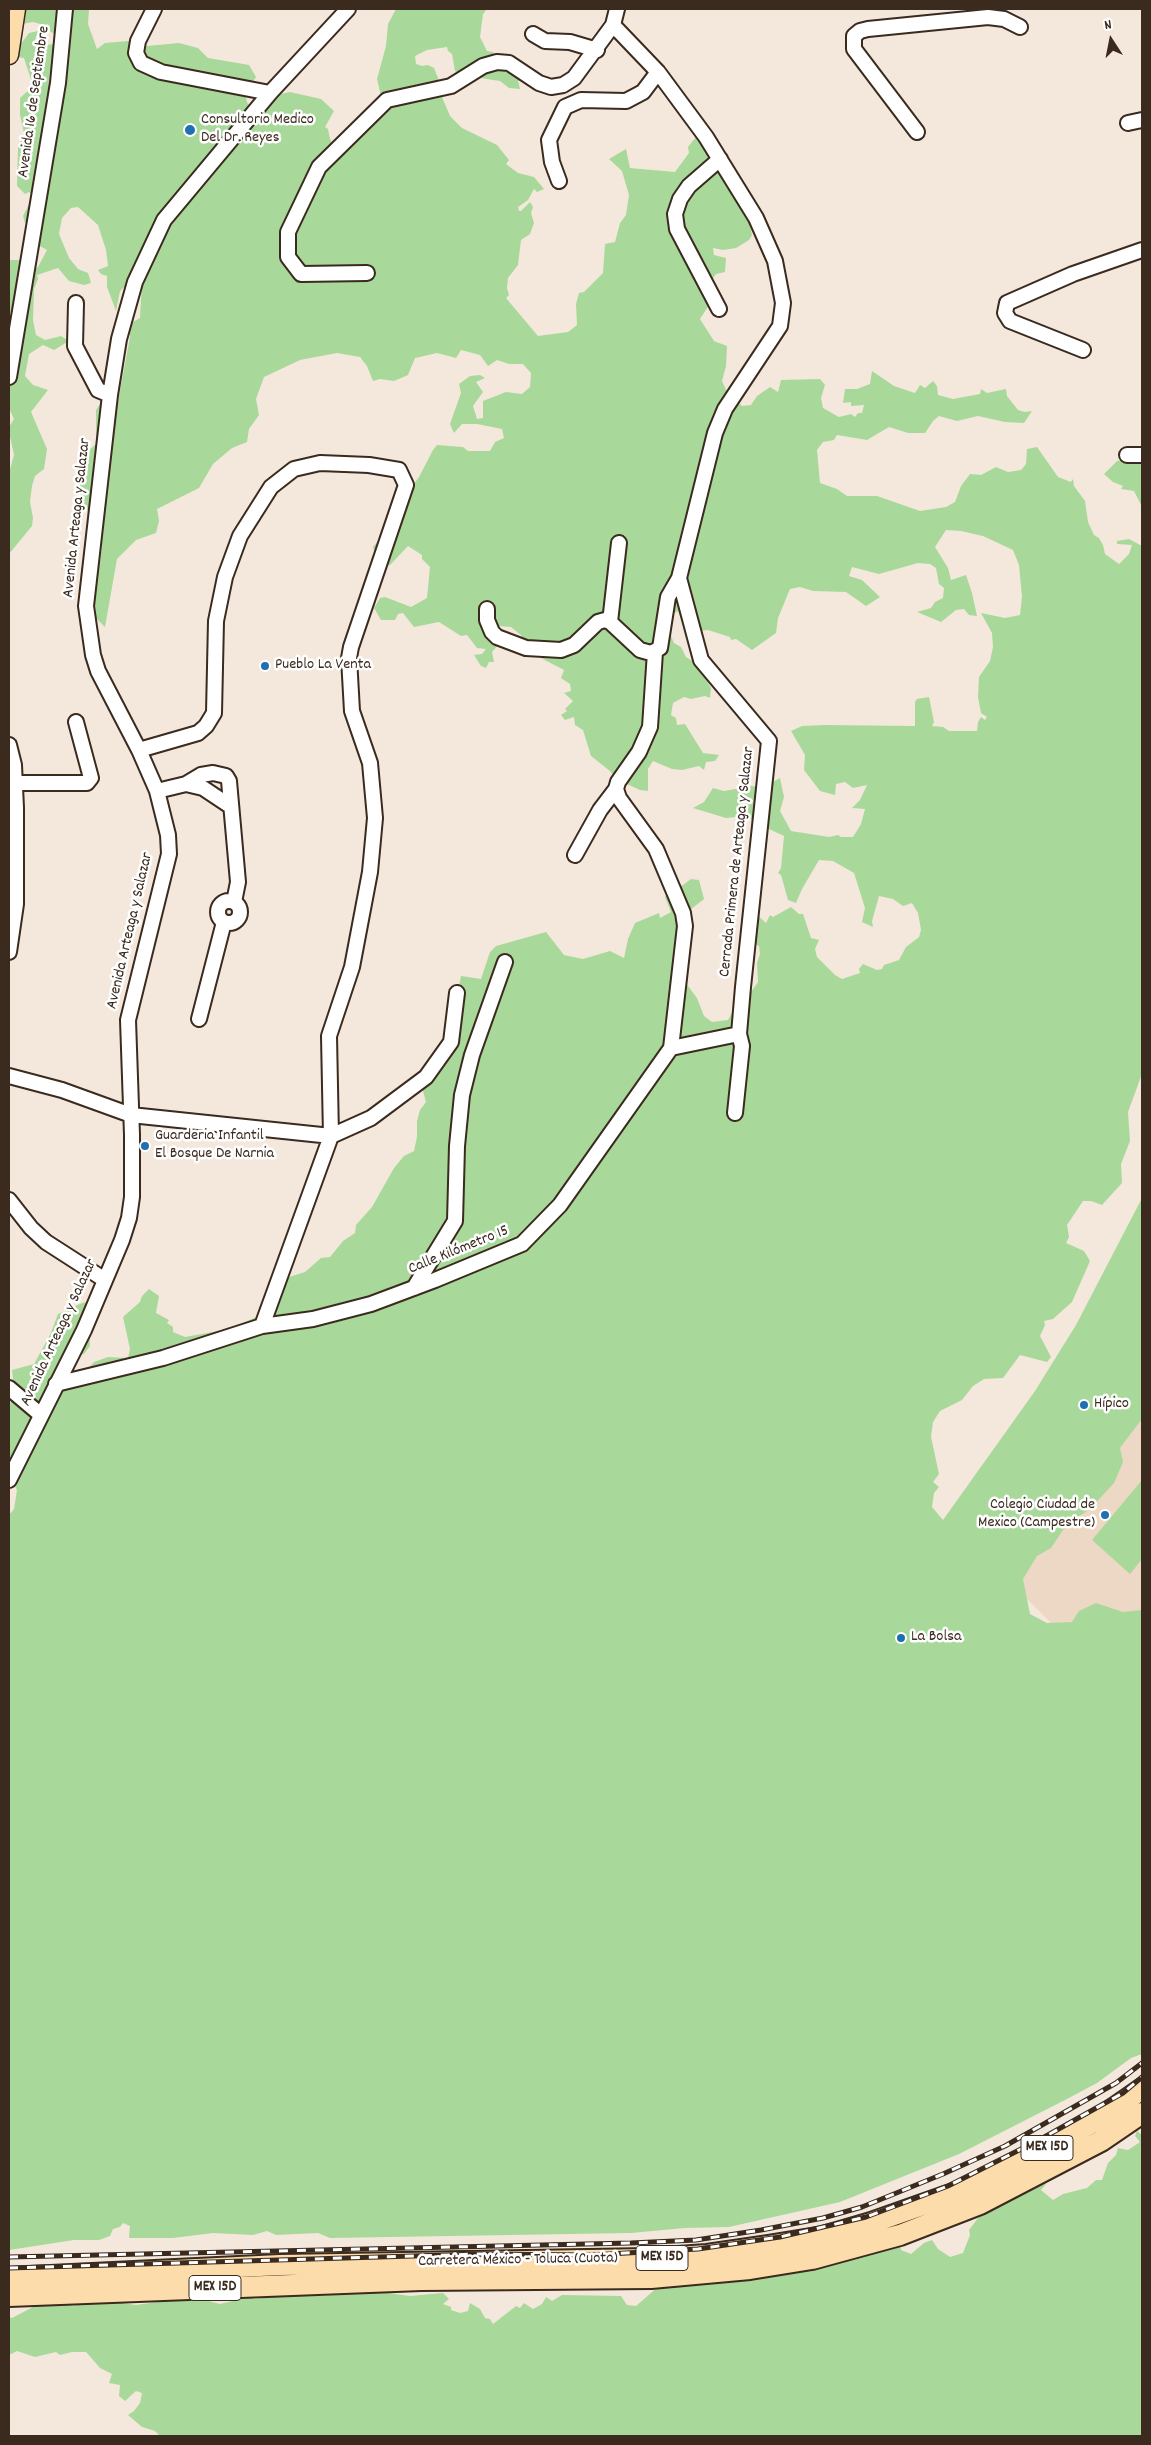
<!DOCTYPE html>
<meta charset="utf-8">
<style>
body{margin:0}
#map{position:relative;width:1151px;height:2445px;overflow:hidden;background:#f4e8dc;font-family:Dekko,sans-serif}
canvas{display:block}
.frame{position:absolute;inset:0;border:10px solid #3b2a1e;pointer-events:none}
.north{position:absolute;left:1086px;top:15px;width:50px;height:50px;-webkit-text-stroke:4px #fff;paint-order:stroke;rotate:349deg;font-size:14px;font-weight:700;line-height:20px;text-align:center;color:#3b2a1e}
.north::after{content:'';display:block;margin:auto;width:18px;height:22px;background:#3b2a1e;clip-path:polygon(50% 0,100% 100%,50% 72%,0 100%)}
</style>
<div id="map">
<canvas width="1151" height="2445"></canvas>
<div class="frame"></div>
<div class="north">N</div>
</div>
<script>
const ctx = document.querySelector('canvas').getContext('2d');
ctx.lineJoin = 'round';
function paint(path, color) {
  ctx.fillStyle = color;
  ctx.fill(path, 'evenodd');
}
function poly(rows) {
  const path = new Path2D();
  for (const r of rows) {
    if (r.length === 3) {
      path.moveTo(r[0] + r[2], r[1]);
      path.arc(r[0], r[1], r[2], 0, 2 * Math.PI);
      continue;
    }
    path.moveTo(r[0], r[1]);
    for (let i = 2; i < r.length; i += 2) path.lineTo(r[i], r[i + 1]);
  }
  return path;
}
function trace(path, color, width, dash) {
  ctx.strokeStyle = color;
  ctx.lineWidth = width;
  ctx.lineCap = dash ? 'butt' : 'round';
  ctx.setLineDash(dash || []);
  ctx.stroke(path);
}
function drawText(font, color, halo, rows, align = 'center') {
  ctx.font = font + ' Dekko,sans-serif';
  ctx.lineWidth = 5;
  ctx.setLineDash([]);
  ctx.textBaseline = 'middle';
  ctx.strokeStyle = halo;
  ctx.fillStyle = color;
  for (const [text, x, y, turn = 0] of rows) {
    ctx.save();
    ctx.translate(x, y);
    ctx.rotate((+turn || 0) * Math.PI / 180);
    ctx.textAlign = isNaN(turn) ? turn : align;
    if (halo) ctx.strokeText(text, 0, 0);
    ctx.fillText(text, 0, 0);
    ctx.restore();
  }
}
const built = poly([
 [1142,1419,1142,1618,1070,1642,1014,1586]
]);
const green = poly([
 [17,9,89,9,88,24,97,49,105,43,139,40,147,46,179,43,198,48,208,58,249,65,256,77,245,93,247,102,251,109,266,97,290,92,321,99,334,111,325,127,328,129,330,139,335,149,351,133,381,96,377,79,386,46,388,24,396,9,487,9,483,14,480,37,487,51,493,52,494,59,534,80,518,81,520,89,509,88,500,81,467,76,455,71,452,54,448,51,447,47,427,50,415,56,416,64,422,66,428,65,434,68,440,83,442,97,450,116,462,128,497,145,509,160,506,164,518,173,534,177,544,189,537,192,534,189,528,200,518,207,519,211,521,211,530,202,533,207,531,213,534,223,530,234,521,240,518,265,508,278,507,288,509,295,506,298,538,336,568,332,577,325,576,304,579,293,584,292,603,273,605,244,615,242,620,223,626,215,629,195,622,171,609,159,626,149,630,168,675,172,689,153,688,147,699,133,748,214,752,235,749,240,736,248,723,250,713,248,714,255,726,258,725,272,716,274,710,282,711,302,700,319,714,341,727,346,726,366,722,381,726,390,742,406,751,405,757,396,770,387,778,392,781,380,820,379,825,385,821,398,823,408,839,417,851,414,855,417,858,413,862,413,864,405,851,406,851,402,843,403,845,389,857,389,870,384,872,371,894,386,915,393,920,385,925,388,933,381,937,386,938,395,953,399,980,394,981,389,987,393,1006,389,1007,396,1018,410,1025,412,1032,411,1024,423,1005,422,978,416,957,421,939,416,933,421,925,433,908,433,889,427,867,440,837,435,834,440,823,442,817,450,820,483,837,489,847,496,877,496,920,511,946,507,955,502,961,486,970,474,981,475,996,467,1008,472,1021,470,1026,464,1027,449,1037,447,1058,477,1071,482,1073,479,1074,486,1085,501,1088,522,1094,535,1099,538,1103,545,1105,554,1119,564,1129,554,1132,545,1117,544,1117,541,1129,539,1142,546,1142,1074,1128,1112,1130,1141,1121,1164,1122,1183,1102,1205,1091,1201,1083,1201,1067,1225,1069,1237,1066,1243,1084,1251,1090,1261,1072,1302,1053,1319,1044,1321,1045,1325,1040,1336,1051,1357,1047,1362,1020,1355,1003,1378,984,1379,973,1386,962,1400,940,1411,933,1422,931,1437,939,1474,933,1482,939,1487,934,1493,932,1507,943,1520,1035,1391,1076,1325,1142,1198,1142,1419,1120,1448,1123,1462,1114,1483,1090,1509,1067,1524,1051,1548,1037,1556,1023,1579,1030,1614,1047,1623,1072,1622,1079,1611,1096,1603,1123,1612,1142,1610,1142,2054,1131,2058,1097,2083,1065,2100,959,2154,840,2202,729,2227,685,2228,631,2233,330,2238,318,2233,276,2235,267,2231,253,2235,213,2233,173,2238,129,2238,130,2226,123,2223,120,2227,113,2229,110,2236,99,2240,74,2240,9,2250,9,1515,14,1509,17,1490,13,1482,9,1485,9,1409,14,1387,12,1370,34,1364,50,1335,58,1314,82,1303,94,1301,89,1320,90,1346,84,1354,69,1356,67,1375,81,1377,94,1362,108,1357,128,1358,130,1349,123,1317,140,1302,142,1296,149,1289,159,1296,156,1313,169,1320,167,1323,173,1327,173,1332,185,1337,229,1329,263,1314,263,1301,267,1291,283,1279,305,1272,321,1258,330,1257,343,1241,355,1233,356,1225,372,1207,394,1168,404,1156,414,1151,417,1137,417,1121,420,1110,426,1102,423,1091,425,1083,450,1031,452,997,448,992,458,991,461,976,481,979,490,952,496,946,546,932,564,955,583,959,610,951,624,958,628,939,635,923,659,913,660,918,671,912,665,897,669,890,683,885,691,879,699,880,704,899,690,910,685,932,682,978,697,998,704,1016,712,1022,728,1020,740,997,751,992,758,982,757,963,760,954,759,946,753,943,756,932,751,929,755,913,766,923,770,915,773,917,791,907,799,914,803,914,811,938,819,940,815,949,817,957,835,975,842,979,860,973,859,969,863,964,877,970,882,969,884,965,899,960,906,947,919,937,921,930,918,913,912,903,903,906,893,899,879,896,872,921,873,927,862,922,865,908,854,873,833,861,819,860,802,889,796,903,788,900,781,875,778,873,781,868,784,836,754,822,748,816,726,818,693,808,704,802,713,788,724,791,752,786,762,788,780,778,784,797,780,811,791,831,829,837,838,835,841,837,853,837,861,824,865,809,852,808,860,800,867,785,853,788,845,782,836,784,835,795,820,791,804,770,805,755,791,731,802,726,825,725,915,726,915,702,917,699,929,697,934,722,932,726,943,727,949,731,977,731,978,722,981,717,985,720,987,717,981,713,978,697,979,677,990,661,993,647,992,633,981,613,1005,618,1020,615,1022,597,1019,565,1013,550,983,536,961,531,946,530,935,547,948,568,951,580,966,575,972,593,977,616,969,615,964,609,956,610,941,622,917,612,931,608,935,602,943,598,944,588,939,584,936,568,930,564,918,563,879,574,852,567,849,576,862,580,880,597,866,606,846,592,813,591,800,587,790,589,778,618,776,633,752,650,736,639,731,640,730,637,708,630,697,631,690,638,687,635,678,611,671,615,667,627,674,643,681,647,686,657,697,664,711,688,710,698,705,696,691,699,684,697,673,703,671,715,676,718,677,725,685,724,703,753,719,755,715,761,706,762,704,770,699,766,682,770,672,769,653,761,648,769,648,791,640,790,616,779,610,771,591,756,583,730,575,725,574,717,565,720,561,715,567,711,565,709,573,701,564,693,571,691,570,684,561,678,564,670,537,656,536,644,512,641,522,636,511,627,499,626,489,622,501,642,492,652,494,662,489,662,486,668,481,666,474,655,482,654,486,649,477,648,467,635,461,636,439,622,414,627,403,613,398,614,395,620,381,620,374,608,380,598,385,597,411,607,427,598,430,567,422,559,422,555,408,546,390,565,380,566,373,547,379,540,386,522,419,477,433,450,437,445,463,447,468,451,490,451,495,442,504,438,502,429,477,424,462,424,454,433,450,424,461,393,459,384,470,376,480,375,485,378,476,382,483,392,473,406,477,419,483,418,483,401,506,392,522,394,530,387,531,373,523,364,509,364,497,360,488,366,480,355,461,350,456,358,437,353,415,358,408,375,394,381,380,379,373,381,367,366,360,357,337,353,300,360,264,377,256,399,259,415,249,429,247,442,232,448,213,464,199,488,157,509,159,521,156,533,136,540,117,559,105,627,96,618,93,581,100,563,102,544,95,531,92,517,81,501,76,468,81,457,96,444,96,410,100,404,118,401,130,337,129,324,140,318,142,280,147,248,134,264,133,279,120,291,116,311,107,287,107,276,101,274,98,270,108,266,106,250,98,225,78,207,71,208,62,218,59,234,69,258,78,269,88,273,91,283,84,285,69,281,58,268,37,275,38,279,34,289,33,320,36,335,45,340,61,336,69,341,54,350,43,345,29,354,25,376,33,385,48,390,31,412,47,449,44,469,35,476,32,486,30,502,33,518,32,526,9,554,9,473,14,455,9,432,9,427,14,419,9,408,9,260,20,260,33,271,38,267,47,250,38,245,38,226,25,223,23,216,30,202,35,198,29,192,25,194,17,186,18,148,24,133,20,115,20,98,33,86,24,58,17,57,20,45,29,33,38,31,33,46,56,44,56,35,43,27,44,25,33,22,22,24],
 [1142,455,1142,507,1134,491,1121,489,1123,486,1113,482,1104,474,1117,461],
 [1142,1480,1142,1559,1130,1574,1092,1540],
 [1137,2131,1142,2135,1142,2436,160,2436,155,2431,142,2427,128,2415,134,2411,140,2403,142,2393,136,2391,125,2401,119,2396,120,2385,109,2383,112,2374,100,2368,86,2352,72,2352,60,2355,56,2352,35,2357,17,2351,9,2355,9,2317,12,2318,33,2307,62,2303,74,2306,81,2301,104,2297,115,2302,136,2305,178,2299,201,2299,220,2304,250,2297,255,2299,285,2294,323,2296,366,2290,410,2296,443,2293,449,2299,443,2304,451,2307,451,2310,460,2313,468,2311,470,2303,480,2309,485,2318,490,2319,493,2324,516,2306,520,2308,524,2303,533,2309,542,2304,546,2297,552,2301,562,2295,621,2296,627,2305,636,2306,659,2286,708,2283,900,2239,901,2250,911,2254,924,2243,932,2240,938,2249,950,2257,963,2253,970,2235,969,2230,978,2218,1036,2185,1046,2184,1041,2190,1053,2200,1063,2194,1087,2188,1096,2180,1102,2180,1108,2163,1116,2155,1118,2148,1128,2150,1140,2142,1135,2136]
]);
const minor = poly([
 [154,9,138,41,136,53,141,63,161,72,270,93],
 [617,9,613,25,658,72,706,137,756,218,775,261,783,303,780,326,725,409,715,433,679,578,701,660,769,741,743,987,739,1034,742,1046,735,1113],
 [533,34,545,41,570,42,597,50],
 [1128,123,1142,120],
 [917,132,854,49,854,36,860,31,868,29,988,17,1004,19,1020,27],
 [559,181,552,162,549,140,565,107,581,100,626,101,643,92,658,72],
 [367,273,301,274,288,257,288,232,319,167,387,100,451,86,483,66,497,62,509,63,539,83,551,87,563,85,574,78,613,25],
 [76,303,75,346,98,390,110,395],
 [719,309,677,229,675,214,680,199,689,186,720,159],
 [1083,350,1010,321,1005,313,1007,303,1073,274,1142,250],
 [9,377,58,83,65,9],
 [1127,455,1142,455],
 [487,609,487,620,492,632,497,637,526,648,561,650,574,645,598,622,605,620,610,622,640,650,651,653,660,648,668,597,679,578],
 [610,622,619,543],
 [655,652,650,727,639,752,618,782,616,789,619,798,656,849,683,913,685,926,671,1048],
 [9,745,14,765,16,808,16,904,9,952],
 [139,750,198,733,206,726,214,713,216,621,225,577,240,536,271,487,294,469,320,463,369,465,399,470,406,485,351,647,349,658,352,711,370,763,375,818,370,872,352,967,329,1036,331,1136,262,1326],
 [15,783,87,783,91,778,76,722],
 [186,784,203,788,230,806],
 [157,791,186,784,201,775,213,773,226,776,229,781,238,882,234,902],
 [575,855,600,810,616,789],
 [229,912,11],
 [199,1019,224,922],
 [9,1076,62,1090,131,1115,331,1136,371,1118,426,1077,451,1042,457,993],
 [9,1200,31,1228,46,1242,105,1280],
 [414,1288,455,1221,457,1146,462,1095,472,1055,505,962],
 [56,1384,163,1358,262,1326,313,1319,371,1304,435,1280,522,1244,560,1205,671,1048,739,1034],
 [9,1388,41,1415],
 [9,1480,84,1330,122,1240,129,1218,132,1197,132,1135,128,1020,169,854,168,835,157,791,139,750,98,671,93,655,86,606,110,395,119,339,135,282,164,220,270,93,348,9]
]);
const major = poly([
 [9,55,16,9]
]);
const highway = poly([
 [9,2278,280,2265,649,2259,707,2255,769,2246,823,2237,871,2223,973,2187,1096,2121,1142,2089],
 [9,2296,421,2280,651,2278,750,2269,812,2259,900,2235,980,2204,1101,2141,1142,2113]
]);
const rail = poly([
 [9,2257,631,2243,696,2240,761,2230,823,2218,862,2207,943,2174,1005,2146,1116,2083,1142,2063],
 [9,2268,480,2254,591,2255,698,2249,780,2237,866,2217,948,2186,1039,2140,1123,2093,1142,2077]
]);
const markers = [
 [190,130,6,"#1f6fb2"],
 [265,666,5,"#1f6fb2"],
 [145,1146,5,"#1f6fb2"],
 [1084,1405,5,"#1f6fb2"],
 [1105,1515,5,"#1f6fb2"],
 [901,1638,5,"#1f6fb2"]
];
const shields = [
 [1047,2148,52],
 [662,2258,52],
 [215,2288,52]
];
const shieldNames = [
 ["MEX 15D",1047,2148],
 ["MEX 15D",662,2258],
 ["MEX 15D",215,2288]
];
const streetNames = [
 ["Avenida 16 de Septiembre",35,102,-82],
 ["Avenida Arteaga y Salazar",78,518,-84],
 ["Cerrada Primera de Arteaga y Salazar",738,862,-84],
 ["Avenida Arteaga y Salazar",131,931,-77],
 ["Calle Kilómetro 15",459,1251,-22],
 ["Avenida Arteaga y Salazar",60,1333,-65],
 ["Carretera México - Toluca (Cuota)",518,2261,-1]
];
const poiNames = [
 ["Consultorio Medico",201,121],
 ["Del Dr. Reyes",201,139],
 ["Pueblo La Venta",275,666],
 ["Guarderia Infantil",155,1137],
 ["El Bosque De Narnia",155,1155],
 ["Hípico",1094,1405],
 ["Colegio Ciudad de",1095,1506,"right"],
 ["Mexico (Campestre)",1095,1524,"right"],
 ["La Bolsa",911,1638]
];
paint(built, '#ecd8c4');
paint(green, '#a8d99a');
trace(minor, '#3b2a1e', 18);
trace(major, '#3b2a1e', 21);
trace(highway, '#3b2a1e', 24);
trace(minor, '#fff', 14);
trace(major, '#fddcac', 18);
trace(highway, '#fddcac', 20);
trace(rail, '#3b2a1e', 5);
trace(rail, '#fff', 3, [9]);
for (const [x, y, r, color] of markers) {
  const dot = new Path2D();
  dot.arc(x, y, r, 0, 2 * Math.PI);
  ctx.fillStyle = color;
  ctx.fill(dot);
  trace(dot, '#fff', 2);
}
for (const [x, y, w] of shields) {
  const box = new Path2D();
  box.roundRect(x - w / 2, y - 12.5, w, 25, 4);
  ctx.fillStyle = '#fff';
  ctx.fill(box);
  trace(box, '#3b2a1e', 1);
}
drawText('bold 15px', '#3b2a1e', null, shieldNames);
drawText('16px', '#3b2a1e', '#fff', streetNames);
drawText('16px', '#3b2a1e', '#fff', poiNames, 'left');
</script>
